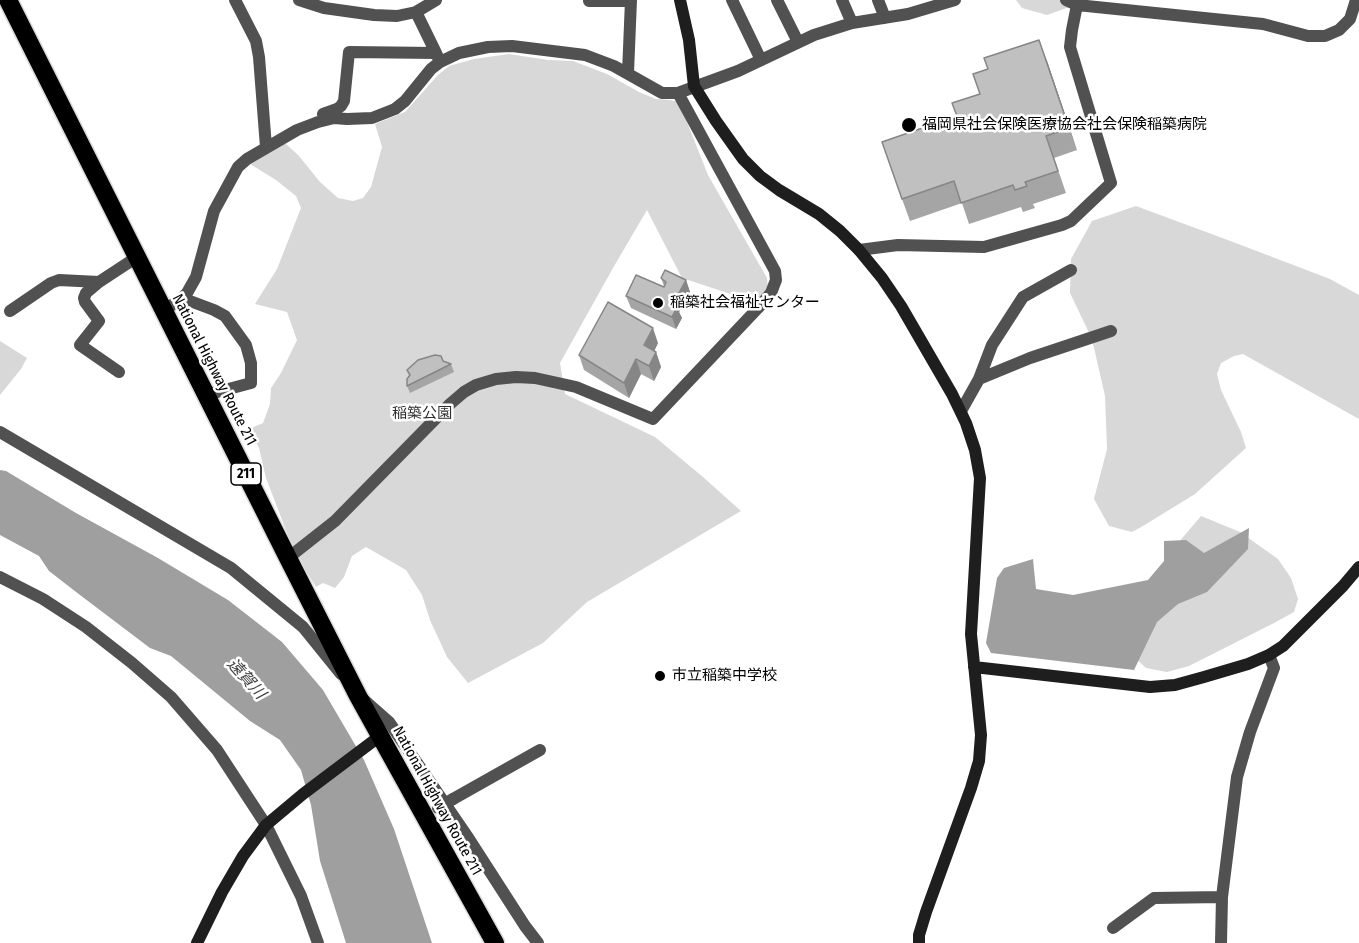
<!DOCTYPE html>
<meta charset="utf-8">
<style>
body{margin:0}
canvas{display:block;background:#fff}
</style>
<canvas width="1359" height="943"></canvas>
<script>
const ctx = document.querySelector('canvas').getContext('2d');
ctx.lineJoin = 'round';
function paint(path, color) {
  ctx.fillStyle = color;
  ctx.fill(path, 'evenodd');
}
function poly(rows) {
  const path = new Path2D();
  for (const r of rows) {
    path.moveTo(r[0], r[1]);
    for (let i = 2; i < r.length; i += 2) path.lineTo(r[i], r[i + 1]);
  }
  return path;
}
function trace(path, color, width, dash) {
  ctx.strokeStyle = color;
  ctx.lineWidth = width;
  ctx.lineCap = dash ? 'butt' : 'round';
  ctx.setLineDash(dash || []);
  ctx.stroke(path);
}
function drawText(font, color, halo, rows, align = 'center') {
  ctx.font = font + ' "Fira Sans Condensed","Noto Sans JP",sans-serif';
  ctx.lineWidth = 5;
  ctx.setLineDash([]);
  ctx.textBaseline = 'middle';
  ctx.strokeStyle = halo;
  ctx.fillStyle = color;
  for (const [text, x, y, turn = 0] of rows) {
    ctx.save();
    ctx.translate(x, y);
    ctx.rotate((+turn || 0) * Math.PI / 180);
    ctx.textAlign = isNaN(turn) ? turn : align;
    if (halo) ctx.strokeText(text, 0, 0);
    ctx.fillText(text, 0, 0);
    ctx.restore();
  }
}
const green = poly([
 [1016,0,1080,0,1069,7,1047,15,1022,8],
 [509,54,548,60,573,61,607,74,639,92,656,99,670,100,679,102,708,175,767,278,768,289,758,303,682,278,647,210,613,268,560,363,565,394,655,437,703,477,741,511,587,602,543,643,468,683,447,657,430,620,422,595,406,570,366,547,352,556,344,577,335,588,323,583,316,587,295,554,266,478,259,448,249,429,263,423,270,404,271,388,281,373,297,340,287,312,255,304,277,269,301,208,296,196,276,180,250,164,285,143,299,156,320,182,338,198,353,201,363,198,371,187,382,147,375,124,405,112,438,75,449,66,474,59],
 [1136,206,1233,242,1330,279,1359,295,1359,419,1243,354,1234,356,1221,363,1217,374,1221,390,1241,432,1246,448,1195,494,1143,526,1132,532,1109,526,1094,499,1107,449,1105,396,1092,339,1070,293,1071,259,1092,221],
 [0,341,27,358,21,369,0,395],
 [1201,516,1240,532,1278,559,1291,578,1298,599,1294,612,1274,623,1189,666,1167,672,1146,668,1129,652,1178,543]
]);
const water = poly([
 [0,470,6,471,76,513,158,558,228,600,282,642,323,690,364,760,394,829,432,943,346,943,320,861,311,805,301,770,280,740,250,721,171,656,150,648,80,595,49,571,39,556,0,535],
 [1249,528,1248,549,1207,592,1178,604,1157,622,1134,670,991,653,986,643,997,578,1004,568,1033,559,1036,589,1073,595,1148,580,1164,561,1164,541,1186,540,1204,553]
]);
const street = poly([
 [235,0,256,41,259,57,266,147],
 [299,0,324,8,374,15,397,16,416,12,436,53],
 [732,0,761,60],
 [777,0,798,42],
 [842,0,852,23],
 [878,0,885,18],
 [1066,0,1077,5,1263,24,1308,36,1325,36,1339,30,1350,19,1356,0],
 [589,1,631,1],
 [416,12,436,0],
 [628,73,631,0],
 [323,114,337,109,341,106,344,101,349,52,436,53,440,62],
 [859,250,898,245,984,247,1062,225,1071,221,1111,183,1070,47,1072,30,1077,5],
 [99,282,86,293,84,298,85,302,99,321,80,345,119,372],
 [182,298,214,310,225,316,246,345,251,363,251,383,206,395],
 [163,310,179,301,187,293,196,277,214,211,238,167,247,159,297,130,318,122,334,118,347,119,372,118,395,109,405,101,431,69,440,62,459,53,488,47,512,46,585,55,614,66,662,93,678,93,738,71,814,35,852,23,908,14,955,0],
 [10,311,51,283,59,280,99,282,137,257],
 [979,379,992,345,1023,297,1071,270],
 [961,411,979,379,1030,358,1111,331],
 [0,432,231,568,303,627,341,674],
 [288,558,335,521,450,404,464,392,476,385,496,379,516,377,535,378,576,387,653,419,758,308,771,293,776,280,775,271,678,93],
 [0,577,43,599,86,627,132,663,171,697,217,750,266,825,301,896,318,943],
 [364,700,389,722,469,839,525,926,538,943],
 [453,799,540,750],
 [1113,928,1154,898,1222,897],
 [1221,943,1222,897,1237,777,1250,732,1274,668,1269,655]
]);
const secondary = poly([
 [680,0,689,40,694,86,716,121,743,159,760,176,779,190,819,214,840,231,859,250,882,278,901,306,952,394,966,423,975,450,980,478,971,634,981,735,979,761,971,788,926,912,919,935,919,943],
 [974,667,1150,687,1175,685,1204,677,1248,664,1269,655,1283,646,1343,586,1359,567],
 [197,943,222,892,243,856,266,825,303,794,380,736]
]);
const highway = poly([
 [8,0,288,558,358,696,495,943]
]);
const streetBridge = poly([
 [438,808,453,799]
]);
const wall = poly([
 [1047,61,1077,150,1054,158,1066,193,1033,204,1035,208,1023,212,1021,207,969,224,962,203,910,221,902,199,957,116,980,94],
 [661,278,686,280,690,292,679,312,682,318,676,329,631,308,626,296,664,287,664,286],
 [658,343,654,351,656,352,661,367,654,381,641,374,629,398,584,370,579,355],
 [443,361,451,364,454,372,410,393,407,386,409,376]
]);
const shadedWall = poly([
 [1039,40,1047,61,1077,150,1069,128],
 [686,280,690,292,679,312,682,318,676,329,672,317,673,304],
 [653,328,658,343,650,360,644,345],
 [656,352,661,367,654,381,649,366],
 [636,359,641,374,629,398,624,383]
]);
const building = poly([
 [1039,40,1069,128,1046,136,1058,171,1025,182,1027,186,1015,190,1013,185,961,203,954,181,902,199,882,142,957,116,952,103,980,94,973,74,988,69,984,58,1039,40],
 [665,270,686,280,673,304,677,307,672,317,626,296,636,275,664,287,666,282,661,278,665,270],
 [608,302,653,328,644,345,656,352,649,366,636,359,624,383,579,355,608,302],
 [435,355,441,356,443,361,451,364,407,386,407,379,410,375,407,370,418,360,435,355]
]);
const markers = [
 [909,125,8,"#000"],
 [658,303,6,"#000"],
 [660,676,6,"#000"]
];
const shields = [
 [246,474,30]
];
const shieldNames = [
 ["211",246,474]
];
const poiNames = [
 ["福岡県社会保険医療協会社会保険稲築病院",922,125],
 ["稲築社会福祉センター",670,303],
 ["市立稲築中学校",672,676]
];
const streetNames = [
 ["National Highway Route 211",214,370,63],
 ["National Highway Route 211",437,801,61]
];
const parkNames = [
 ["稲築公園",422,414]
];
const waterNames = [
 ["遠賀川",246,679,48]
];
paint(green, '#d8d8d8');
paint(water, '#9f9f9f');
trace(highway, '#dbdbdb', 21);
trace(street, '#515151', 12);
trace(secondary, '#1e1e1e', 12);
trace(highway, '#000', 18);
trace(streetBridge, '#515151', 12);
paint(wall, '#a5a5a5');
paint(shadedWall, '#868686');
paint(building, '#c0c0c0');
trace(building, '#868686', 1.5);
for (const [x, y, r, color] of markers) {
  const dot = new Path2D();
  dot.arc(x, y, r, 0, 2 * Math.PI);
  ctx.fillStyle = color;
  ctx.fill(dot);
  trace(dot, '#fff', 2);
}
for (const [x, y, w] of shields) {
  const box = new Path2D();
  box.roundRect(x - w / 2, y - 11, w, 22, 4.5);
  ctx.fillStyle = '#fff';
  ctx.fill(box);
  trace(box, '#000', 1.5);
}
drawText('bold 14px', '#000', null, shieldNames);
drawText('15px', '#000', '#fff', poiNames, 'left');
drawText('15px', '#000', '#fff', streetNames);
drawText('15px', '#2f2f2f', '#fff', parkNames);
drawText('italic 16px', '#404040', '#fff', waterNames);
</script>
